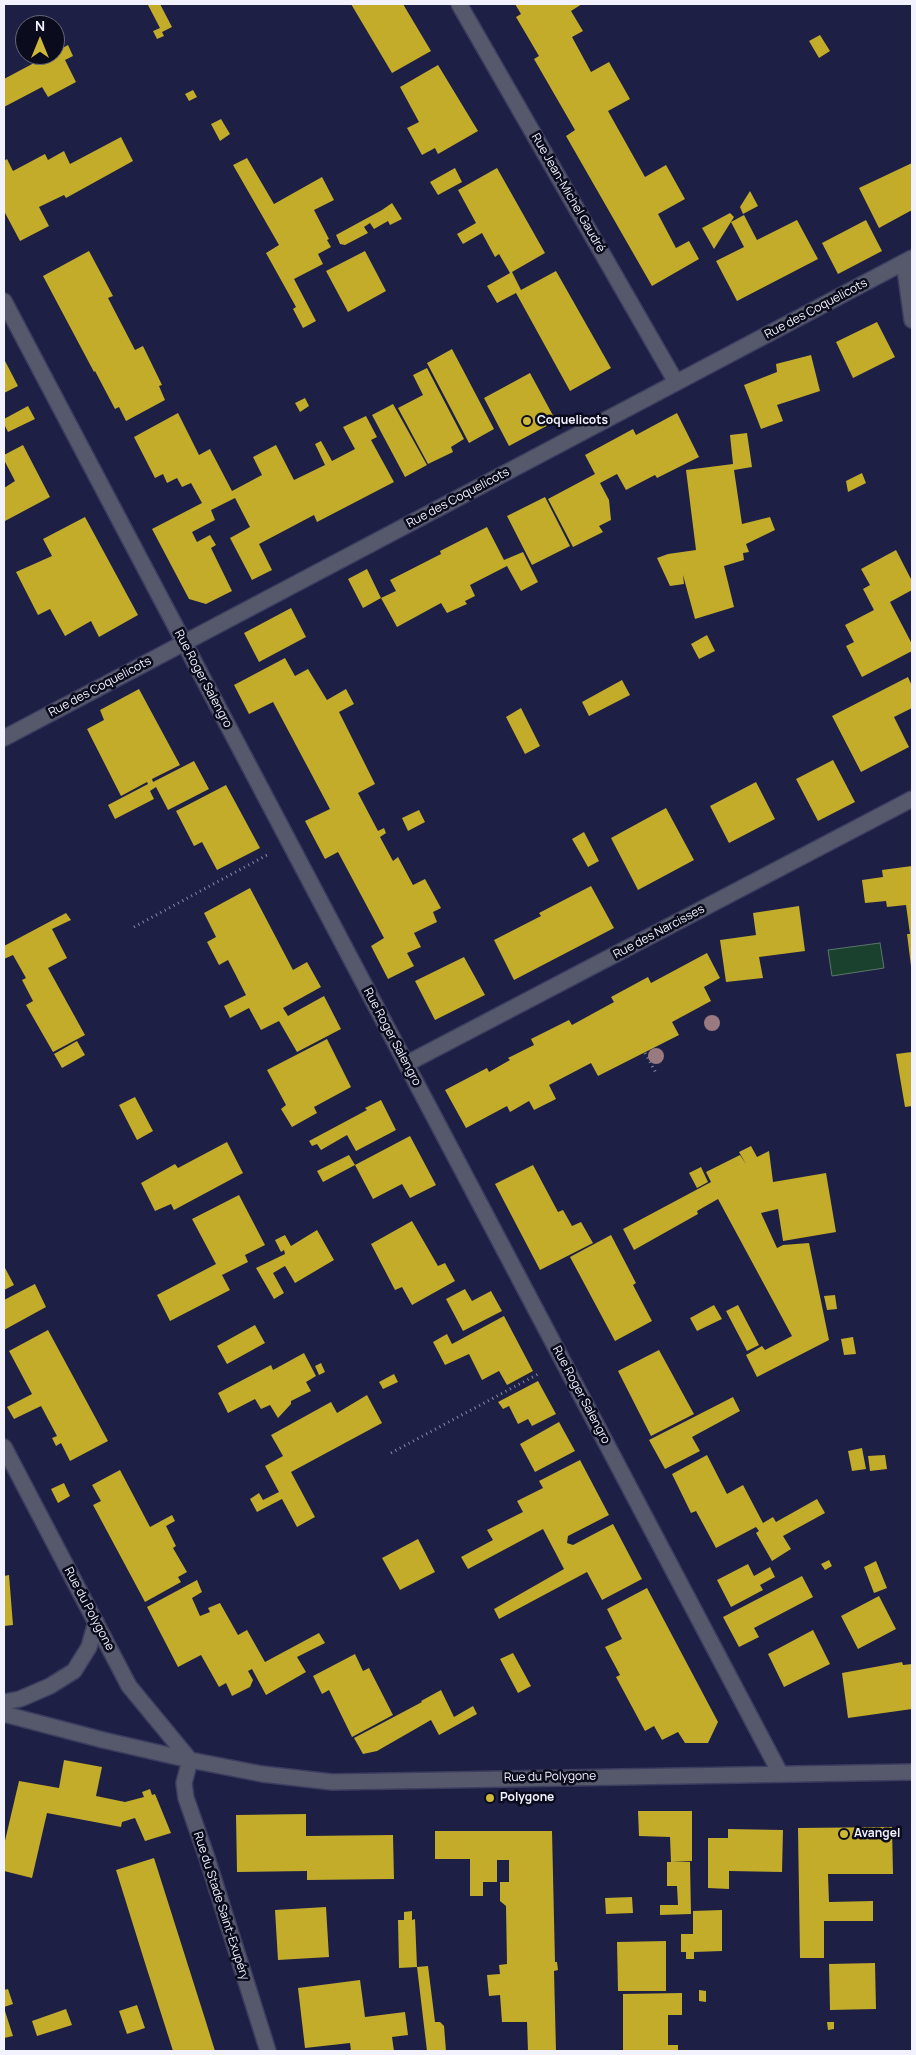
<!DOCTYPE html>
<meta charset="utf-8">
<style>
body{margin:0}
#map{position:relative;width:916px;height:2055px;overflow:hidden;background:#1e1f45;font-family:Manrope,sans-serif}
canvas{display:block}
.frame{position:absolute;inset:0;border:5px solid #f1f2fd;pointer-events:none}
.north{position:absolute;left:15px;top:15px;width:50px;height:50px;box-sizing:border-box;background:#0a0b1c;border:1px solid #666776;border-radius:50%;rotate:0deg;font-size:14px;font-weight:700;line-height:20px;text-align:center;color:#f1f2fd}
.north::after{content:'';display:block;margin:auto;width:18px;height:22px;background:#ceb837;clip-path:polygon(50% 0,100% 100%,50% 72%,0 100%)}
</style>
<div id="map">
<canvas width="916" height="2055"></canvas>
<div class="frame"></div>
<div class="north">N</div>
</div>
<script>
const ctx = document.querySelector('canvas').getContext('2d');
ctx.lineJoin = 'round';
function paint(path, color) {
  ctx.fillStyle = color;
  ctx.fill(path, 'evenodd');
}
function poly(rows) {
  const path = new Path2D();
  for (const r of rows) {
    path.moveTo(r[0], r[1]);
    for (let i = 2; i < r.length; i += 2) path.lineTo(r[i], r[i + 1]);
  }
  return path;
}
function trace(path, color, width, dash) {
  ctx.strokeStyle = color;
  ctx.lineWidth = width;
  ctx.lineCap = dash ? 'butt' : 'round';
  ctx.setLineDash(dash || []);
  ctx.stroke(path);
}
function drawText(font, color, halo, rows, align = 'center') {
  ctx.font = font + ' Manrope,sans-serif';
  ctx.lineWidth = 5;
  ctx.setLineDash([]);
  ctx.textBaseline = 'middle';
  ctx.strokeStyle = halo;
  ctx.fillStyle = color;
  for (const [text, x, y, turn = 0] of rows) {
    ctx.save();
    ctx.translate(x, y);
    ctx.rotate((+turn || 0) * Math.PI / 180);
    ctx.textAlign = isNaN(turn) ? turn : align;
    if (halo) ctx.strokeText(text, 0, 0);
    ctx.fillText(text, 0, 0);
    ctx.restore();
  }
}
const water = poly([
 [880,943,884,968,832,976,828,950,880,943]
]);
const building = poly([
 [151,4,160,4,172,27,162,32,164,36,157,39,153,31,160,28,148,5],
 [351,4,403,4,431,51,392,73],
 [515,4,582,4,571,11,583,31,572,37,591,72,609,62,630,99,608,111,645,177,666,165,685,199,658,214,676,248,689,241,699,259,652,286,566,136,575,130,534,59,539,56,516,17,521,14],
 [820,35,830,51,819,58,809,41],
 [68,45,73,56,65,60,76,82,48,97,42,87,4,107,4,79,49,55,55,55,55,52],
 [438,65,478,131,438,154,435,148,422,155,407,128,419,122,400,87],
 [193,90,197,97,189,101,185,94],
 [221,119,230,134,220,141,211,124],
 [121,137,133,161,66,198,64,195,39,207,49,226,20,241,4,211,4,161,7,159,13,171,45,154,48,160,64,151,70,164],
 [247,158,274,204,322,177,334,200,314,210,329,239,327,240,331,247,318,254,323,264,294,279,316,321,303,328,293,309,296,307,266,253,279,245,233,165],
 [912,163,912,210,879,228,859,188],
 [455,168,462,182,438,195,430,182],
 [497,168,545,253,512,272,521,290,556,271,611,368,570,391,516,293,497,303,487,286,510,273,499,254,495,257,482,233,463,244,457,234,476,223,458,190],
 [750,191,758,206,743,214,740,207],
 [392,203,402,219,390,225,388,221,374,229,370,223,364,227,368,233,345,245,340,244,336,235,382,210],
 [730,213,734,217,714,249,702,228],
 [744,215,757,240,797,220,818,259,737,301,716,261,744,247,731,222],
 [866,220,882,251,838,274,822,243],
 [89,251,113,296,108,298,135,350,143,346,162,385,159,386,165,400,126,421,119,407,115,409,95,371,94,372,43,276],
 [365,251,386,291,348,312,326,271],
 [877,322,895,357,853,378,836,342],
 [452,349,494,429,469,443,427,363],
 [811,355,820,391,777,405,783,421,761,429,744,385,777,372,776,364],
 [4,359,18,386,4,393],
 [427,368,464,439,451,447,453,452,428,464,398,408,423,395,413,375],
 [530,373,556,421,509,446,484,398],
 [305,398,309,406,300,412,295,403],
 [393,404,427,465,405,477,372,415],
 [28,406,35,419,8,432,4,424,4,419],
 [178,413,199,455,210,449,232,491,262,475,253,457,276,445,294,480,325,465,315,444,321,441,332,461,355,449,343,427,366,416,377,437,371,440,394,482,317,522,314,515,259,544,272,570,252,580,230,538,250,527,235,498,211,510,215,520,192,532,197,542,210,535,216,545,211,548,232,591,206,604,189,599,152,529,202,503,191,483,182,487,177,478,167,483,163,474,155,478,134,437],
 [677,413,699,457,657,478,655,475,626,490,617,474,600,483,609,500,611,520,599,526,603,532,573,547,548,499,595,474,585,455,633,429,636,435],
 [747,433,752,467,734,470,742,524,770,517,775,530,746,544,749,552,743,553,744,560,724,566,734,607,695,619,683,575,684,584,670,586,657,558,668,554,696,550,686,470,733,464,730,435],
 [23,445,50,497,5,521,4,488,15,481,4,460,4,455],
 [862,473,866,483,848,492,846,481],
 [545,497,570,546,532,565,507,516],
 [85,517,138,615,99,637,91,621,65,636,50,609,38,615,16,572,52,556,43,539],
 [487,527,504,560,523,552,538,582,521,591,507,566,470,585,475,596,465,601,467,604,447,613,441,603,397,627,381,598,396,591,390,580,441,554,440,551],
 [896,550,912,581,912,590,890,602,912,644,912,651,862,677,846,646,854,642,845,625,874,610,863,589,870,585,861,569],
 [367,569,381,598,363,608,348,579],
 [291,608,306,637,259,662,244,633],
 [707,635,715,651,699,659,691,644],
 [285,658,295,676,308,669,327,700,346,689,354,704,339,712,375,784,358,793,378,831,384,828,386,833,380,837,393,861,398,857,413,885,425,879,441,908,433,912,437,922,414,933,421,947,407,953,414,966,388,979,371,946,384,938,338,852,325,859,305,821,330,809,273,702,249,714,234,685],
 [908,677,912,686,912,708,894,717,909,747,861,772,832,716],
 [622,680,630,695,589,716,582,702],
 [139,689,180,765,152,779,153,782,194,761,209,789,168,810,156,787,150,791,154,799,115,819,108,805,148,784,147,782,121,796,87,729,104,720,100,710],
 [521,708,540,746,525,754,506,717],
 [833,760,855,802,818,821,796,779],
 [756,782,775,819,729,843,710,806],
 [226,785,260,848,217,870,202,842,194,846,176,811],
 [666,808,694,860,638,890,611,838],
 [419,810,425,822,408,831,402,818],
 [584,832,599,861,588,867,572,839],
 [912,866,912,966,911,966,907,934,910,934,906,905,887,907,886,901,865,903,862,880,883,877,882,870],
 [591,886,614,928,514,980,494,940,541,916,539,913],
 [250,888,293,970,307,962,321,987,283,1008,288,1016,324,996,341,1029,297,1052,279,1021,261,1030,249,1008,230,1018,224,1006,246,995,228,960,219,965,207,942,216,937,204,913],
 [799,906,805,951,759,957,763,978,726,982,720,940,756,935,753,913],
 [66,913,71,920,52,929,67,958,48,968,85,1035,53,1052,26,1005,33,1001,22,980,26,978,13,955,4,959,4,946],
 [707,953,720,978,704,987,711,1001,672,1022,679,1035,598,1076,591,1063,549,1085,556,1099,534,1110,529,1101,510,1112,507,1106,466,1128,445,1090,487,1068,489,1072,510,1060,508,1058,534,1045,531,1039,569,1020,572,1025,614,1002,611,997,624,990,648,977,651,983],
 [464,957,485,995,435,1020,415,981],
 [327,1039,351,1087,314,1107,317,1113,292,1127,281,1109,286,1105,267,1070],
 [77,1041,85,1055,62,1068,54,1054],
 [912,1052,912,1106,905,1107,896,1054],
 [135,1097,153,1131,137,1140,119,1105],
 [381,1100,396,1130,356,1151,347,1135,321,1150,317,1144,312,1146,309,1141,367,1110,365,1108],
 [410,1136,436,1185,410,1198,402,1184,373,1199,355,1165,323,1182,317,1171,349,1155,355,1165],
 [227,1142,243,1173,174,1210,171,1204,155,1211,141,1183,175,1164,178,1168],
 [751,1146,757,1157,769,1151,773,1182,826,1173,836,1232,783,1241,778,1209,761,1213,777,1248,783,1245,809,1243,829,1340,757,1377,746,1355,762,1346,765,1350,792,1336,718,1199,697,1211,698,1214,634,1250,623,1229,711,1182,706,1172,740,1155,746,1164,739,1152],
 [533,1165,558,1212,563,1210,572,1226,581,1222,593,1243,540,1270,495,1184],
 [701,1167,708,1182,697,1188,689,1173],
 [239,1195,265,1245,245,1255,248,1262,222,1275,230,1290,170,1321,157,1295,216,1264,192,1219],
 [412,1221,438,1266,445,1263,455,1281,412,1305,402,1287,395,1290,371,1244],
 [317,1230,334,1260,295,1283,285,1266,273,1273,284,1293,274,1299,256,1268,285,1254,284,1250,281,1252,275,1240,285,1235,291,1246],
 [611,1235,636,1283,633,1285,652,1321,615,1341,570,1257],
 [4,1266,14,1285,4,1290],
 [35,1284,46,1307,4,1330,4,1300],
 [465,1289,472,1301,491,1291,502,1311,463,1331,446,1299],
 [835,1295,837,1309,827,1310,824,1296],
 [714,1305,722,1319,697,1331,690,1318],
 [738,1305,759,1345,747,1351,726,1311],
 [504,1316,533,1371,507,1385,499,1371,482,1380,469,1354,445,1365,433,1342,447,1334,452,1344],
 [255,1325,265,1343,227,1364,217,1346],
 [48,1330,108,1441,70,1461,61,1443,56,1446,52,1438,57,1436,41,1406,14,1419,7,1407,32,1394,9,1351],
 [853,1337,856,1354,844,1355,841,1339],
 [659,1350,694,1414,651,1436,618,1371],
 [304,1353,316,1376,306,1382,311,1391,291,1401,291,1404,278,1418,270,1405,261,1409,255,1399,228,1413,218,1393,271,1365,273,1370],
 [321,1363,325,1372,319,1375,315,1366],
 [394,1374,398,1382,383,1389,379,1382],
 [538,1381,556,1414,532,1426,528,1419,518,1424,509,1406,503,1409,498,1402],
 [367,1395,382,1423,291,1472,315,1517,297,1527,282,1499,257,1512,250,1499,259,1493,263,1500,279,1492,265,1466,283,1456,271,1435,331,1402,337,1413],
 [733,1397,740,1411,692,1437,700,1451,665,1469,649,1440],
 [559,1422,575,1451,535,1472,520,1444],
 [862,1448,866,1469,852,1471,848,1451],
 [707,1455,727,1494,743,1485,763,1523,773,1517,776,1522,817,1499,825,1513,783,1536,791,1549,772,1561,756,1533,759,1531,756,1527,716,1548,696,1511,691,1513,672,1474],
 [885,1455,887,1469,870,1471,868,1456],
 [580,1460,609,1515,568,1536,567,1543,573,1545,613,1524,642,1579,602,1600,587,1572,499,1619,494,1609,564,1569,543,1529,468,1569,461,1557,493,1540,487,1530,523,1512,517,1501,543,1488,539,1481],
 [120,1470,150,1527,172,1515,175,1521,166,1526,176,1546,173,1548,187,1572,178,1577,181,1582,145,1602,93,1505,101,1501,92,1485],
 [64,1483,70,1496,58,1503,51,1489],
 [418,1539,435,1572,400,1590,382,1558],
 [829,1560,832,1566,825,1570,821,1564],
 [876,1561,887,1588,874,1593,864,1567],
 [748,1564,754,1576,770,1567,775,1577,760,1585,763,1590,731,1607,717,1580],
 [9,1575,13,1625,4,1626,4,1576],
 [802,1576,813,1597,754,1628,759,1637,739,1647,723,1617],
 [197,1580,202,1592,192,1598,200,1616,210,1612,208,1608,220,1603,238,1635,247,1630,265,1662,319,1633,325,1643,297,1657,306,1672,266,1695,252,1669,248,1671,253,1680,250,1687,232,1696,226,1683,219,1687,201,1655,178,1667,147,1607],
 [647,1588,718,1722,708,1743,685,1743,678,1732,662,1740,654,1726,645,1731,616,1677,620,1675,605,1647,622,1639,607,1609],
 [879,1596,896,1629,858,1649,841,1616],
 [813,1630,830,1664,784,1687,768,1654],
 [513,1653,531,1686,518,1693,500,1659],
 [355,1654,363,1671,369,1668,393,1715,352,1737,329,1690,322,1694,313,1676],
 [902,1662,903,1665,912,1664,912,1709,848,1718,842,1673],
 [441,1690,454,1717,473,1706,477,1714,439,1735,431,1720,377,1751,363,1754,354,1738,422,1702,421,1701],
 [64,1760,102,1767,96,1796,125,1802,144,1797,142,1792,150,1789,152,1795,155,1794,171,1833,145,1841,135,1818,122,1822,121,1827,47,1813,32,1878,4,1871,4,1845,19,1781,59,1788],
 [638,1811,692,1811,692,1861,671,1862,670,1837,639,1836],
 [306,1814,306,1836,393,1835,394,1879,307,1880,307,1871,237,1872,236,1815],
 [892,1827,893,1874,828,1874,829,1902,873,1901,873,1921,824,1921,824,1958,800,1958,798,1828],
 [728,1829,783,1830,782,1872,729,1871,729,1889,708,1888,708,1838,728,1838],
 [435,1831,552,1831,555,1962,557,1962,558,1970,554,1971,556,2051,528,2051,527,2022,502,2022,500,1995,489,1996,487,1975,500,1974,499,1965,507,1964,506,1906,500,1901,500,1882,509,1882,509,1860,497,1860,497,1882,483,1882,483,1896,470,1896,470,1859,435,1859],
 [154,1858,206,2022,215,2051,173,2051,145,1963,116,1870],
 [667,1862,690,1862,691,1914,660,1915,660,1905,678,1905,677,1886,667,1886],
 [632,1897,633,1913,606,1914,605,1898],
 [326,1907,329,1957,278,1960,275,1910],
 [722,1910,722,1951,694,1952,694,1959,686,1959,686,1952,681,1952,681,1934,693,1934,693,1911],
 [412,1911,412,1920,415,1919,417,1967,399,1968,398,1920,404,1920,404,1912],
 [666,1941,666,1991,618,1991,617,1942],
 [875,1963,876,2009,830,2010,829,1964],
 [428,1966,435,2022,440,2022,444,2026,446,2051,427,2051,417,1967],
 [360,1980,365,2017,405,2012,408,2035,392,2037,394,2051,351,2051,350,2043,305,2048,298,1988],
 [8,1989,13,2004,4,2007,4,1990],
 [699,1990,706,1991,706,2002,699,2001],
 [682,1993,682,2015,668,2015,668,2045,678,2045,678,2051,623,2051,623,1994],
 [137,2005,145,2028,127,2034,119,2011],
 [4,2008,13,2036,4,2038],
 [66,2009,72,2025,37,2036,32,2021],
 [827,2022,834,2022,834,2029,828,2030]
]);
const path = poly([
 [134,927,267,855],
 [645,1053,656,1073],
 [391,1453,540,1373]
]);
const minor = poly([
 [459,4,676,382],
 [904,262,912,320],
 [4,301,780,1773],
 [4,738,912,258],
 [406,1064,912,799],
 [4,1447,129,1686,190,1760],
 [4,1702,20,1699,50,1686,74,1671,89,1647,96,1622],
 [4,1714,103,1740,190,1760,262,1774,332,1782,912,1772],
 [190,1760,184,1783,186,1798,207,1858,268,2051]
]);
const trees = [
 [712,1023],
 [656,1056]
];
const markers = [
 [527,421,5,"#ceb837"],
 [490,1798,5,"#ceb837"],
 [844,1834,5,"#ceb837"]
];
const streetNames = [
 ["Rue Jean-Michel Gaudré",568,193,60],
 ["Rue des Coquelicots",816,309,-28],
 ["Rue des Coquelicots",458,498,-28],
 ["Rue Roger Salengro",203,679,62],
 ["Rue des Coquelicots",100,687,-28],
 ["Rue des Narcisses",659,932,-28],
 ["Rue Roger Salengro",392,1037,62],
 ["Rue Roger Salengro",581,1395,62],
 ["Rue du Polygone",89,1609,62],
 ["Rue du Polygone",550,1777,-1],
 ["Rue du Stade Saint-Exupéry",221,1906,72]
];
const poiNames = [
 ["Coquelicots",537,421],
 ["Polygone",500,1798],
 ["Avangel",854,1834]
];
paint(water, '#1a412d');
trace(water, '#5a766b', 1);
paint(building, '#c2ac2a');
trace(minor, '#3c3d5f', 18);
trace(path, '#898aa3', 3, [1, 4]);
trace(minor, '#56596c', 15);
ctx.fillStyle = '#987a80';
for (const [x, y] of trees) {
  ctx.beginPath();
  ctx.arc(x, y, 8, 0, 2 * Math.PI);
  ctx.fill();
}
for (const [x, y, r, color] of markers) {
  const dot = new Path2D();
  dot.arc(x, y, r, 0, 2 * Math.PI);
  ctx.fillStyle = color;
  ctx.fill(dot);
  trace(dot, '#0a0b1c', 2);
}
drawText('12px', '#f1f2fd', '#0a0b1c', streetNames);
drawText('bold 12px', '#f1f2fd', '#0a0b1c', poiNames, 'left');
</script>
